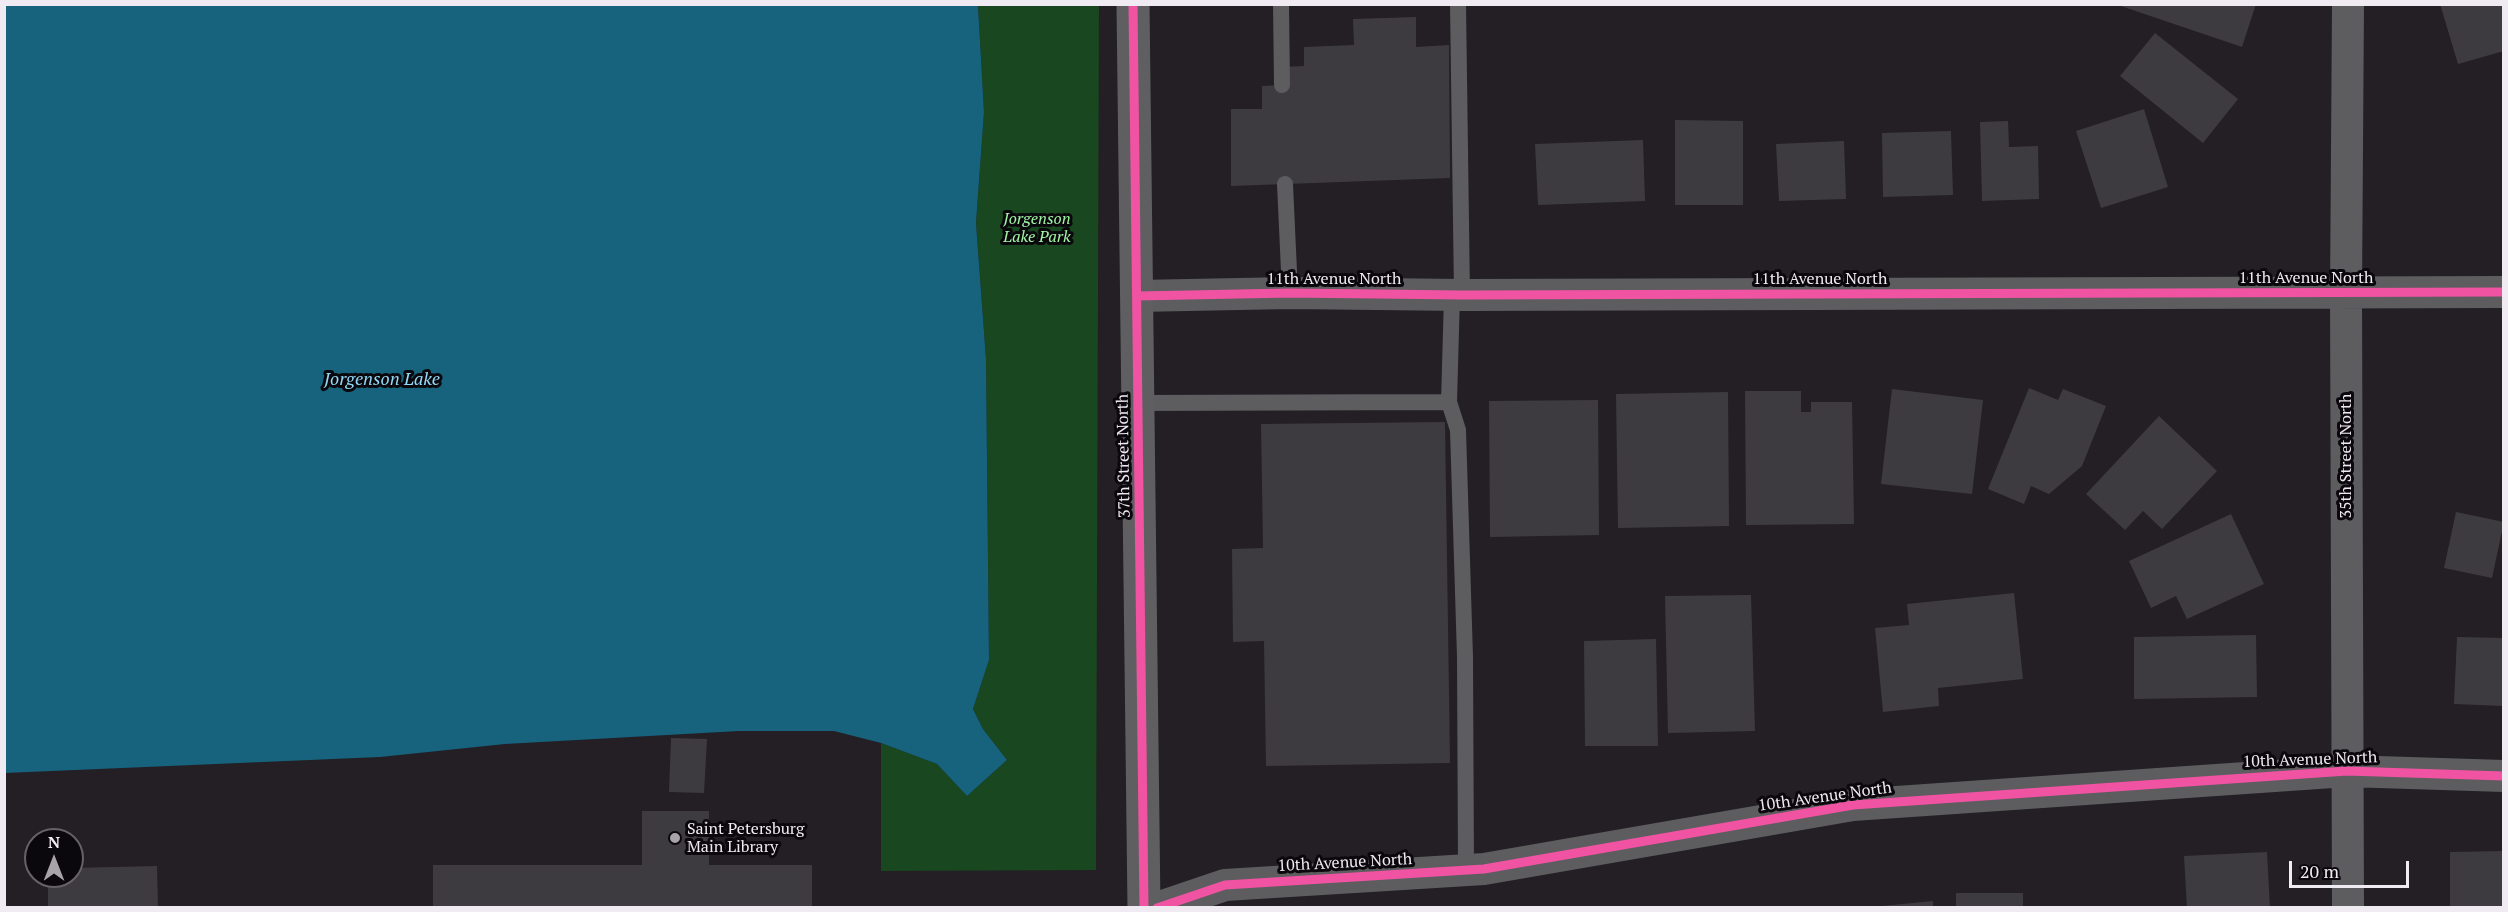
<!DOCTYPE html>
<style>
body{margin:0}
#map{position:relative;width:2508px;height:912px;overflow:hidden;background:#231f24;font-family:"PT Serif",serif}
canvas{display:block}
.frame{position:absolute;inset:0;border:6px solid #f0eaf2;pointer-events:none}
.north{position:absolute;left:24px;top:828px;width:60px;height:60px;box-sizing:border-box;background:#0b080d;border:2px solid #676269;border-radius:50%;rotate:0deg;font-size:16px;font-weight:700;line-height:24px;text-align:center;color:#f0eaf2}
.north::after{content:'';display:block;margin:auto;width:21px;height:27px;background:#a8a3aa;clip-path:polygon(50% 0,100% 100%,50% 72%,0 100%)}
.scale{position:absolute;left:2289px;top:861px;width:120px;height:27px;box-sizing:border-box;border:3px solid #f0eaf2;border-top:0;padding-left:8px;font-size:18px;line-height:21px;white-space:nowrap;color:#f0eaf2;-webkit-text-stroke:4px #0b080d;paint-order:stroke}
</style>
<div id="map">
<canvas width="2508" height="912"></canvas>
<div class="frame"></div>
<div class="north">N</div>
<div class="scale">20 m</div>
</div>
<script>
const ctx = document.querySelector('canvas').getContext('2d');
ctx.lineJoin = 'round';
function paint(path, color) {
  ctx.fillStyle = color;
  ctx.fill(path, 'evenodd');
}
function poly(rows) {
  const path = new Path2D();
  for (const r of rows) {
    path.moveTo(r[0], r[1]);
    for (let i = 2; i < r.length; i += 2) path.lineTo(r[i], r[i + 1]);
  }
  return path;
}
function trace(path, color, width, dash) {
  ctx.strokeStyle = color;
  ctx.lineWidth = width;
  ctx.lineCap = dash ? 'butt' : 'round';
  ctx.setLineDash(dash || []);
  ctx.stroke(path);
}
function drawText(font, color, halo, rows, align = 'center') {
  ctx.font = font + ' "PT Serif",serif';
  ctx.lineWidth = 6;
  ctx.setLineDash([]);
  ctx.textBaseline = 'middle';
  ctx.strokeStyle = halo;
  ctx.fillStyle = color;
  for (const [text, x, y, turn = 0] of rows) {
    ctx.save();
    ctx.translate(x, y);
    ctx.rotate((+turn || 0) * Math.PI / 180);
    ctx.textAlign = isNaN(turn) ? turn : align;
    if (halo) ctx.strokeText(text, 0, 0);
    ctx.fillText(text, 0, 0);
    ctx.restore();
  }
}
const green = poly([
 [978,5,1099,5,1096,870,881,871,881,743,937,764,967,796,1007,760,983,729,973,709,989,660,986,359,976,223,984,112]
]);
const water = poly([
 [4,5,978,5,984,112,976,223,986,359,989,660,973,709,983,729,1007,760,967,796,937,764,881,743,834,731,739,731,505,744,380,757,5,773]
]);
const building = poly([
 [2115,4,2256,4,2242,47],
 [2440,4,2504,4,2504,51,2458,64],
 [1416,17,1416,47,1449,45,1450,178,1231,186,1231,109,1262,109,1262,86,1284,85,1283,67,1304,66,1304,47,1354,45,1353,19],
 [2155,33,2238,99,2203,143,2120,76],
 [2144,109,2168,187,2101,208,2076,131],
 [1675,120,1743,121,1743,205,1675,205],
 [2008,121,2009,147,2038,146,2039,199,1982,201,1980,122],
 [1951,131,1953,195,1883,197,1882,133],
 [1643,140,1645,201,1538,205,1535,144],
 [1844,141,1846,199,1779,201,1776,144],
 [2029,388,2058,400,2063,389,2106,406,2082,466,2049,494,2031,486,2024,504,1988,489],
 [1892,389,1983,400,1972,494,1881,484],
 [1745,391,1801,391,1801,412,1811,412,1811,402,1852,402,1854,524,1746,525],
 [1728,392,1729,526,1618,528,1616,394],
 [1598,400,1599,535,1490,537,1489,401],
 [2159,416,2217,471,2162,529,2143,511,2125,530,2086,494],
 [1445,422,1450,763,1266,766,1264,641,1233,642,1232,549,1263,548,1261,424],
 [2456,512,2504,522,2492,578,2444,568],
 [2231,514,2264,584,2187,619,2176,596,2151,608,2129,561],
 [2014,593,2023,679,1938,688,1939,706,1883,712,1875,628,1909,625,1907,604],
 [1751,595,1755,731,1668,733,1665,596],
 [2256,635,2257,697,2134,699,2134,637],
 [2457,637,2504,638,2504,706,2454,704],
 [1656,639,1658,746,1585,746,1584,641],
 [671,738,707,739,704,793,669,792],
 [642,811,709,811,709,865,812,865,812,908,433,908,433,865,642,865],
 [2504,851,2504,908,2450,908,2450,852],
 [2267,852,2270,908,2187,908,2184,856],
 [157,866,158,908,48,908,48,876,72,876,72,868],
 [1956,893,2023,893,2023,908,1956,908],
 [1933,901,1933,908,1882,908,1882,906]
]);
const lane = poly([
 [1281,4,1282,85],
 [1458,4,1462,295],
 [1285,184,1290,293],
 [1449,402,1458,430,1465,657,1466,871],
 [1138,403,1449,402,1452,295]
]);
const street = poly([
 [2348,4,2346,293,2348,908],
 [1137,296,1290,293,1462,295,2504,292],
 [1157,908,1225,885,1484,869,1853,805,2347,771,2504,776]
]);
const secondary = poly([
 [1133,4,1144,908]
]);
const cycleway = poly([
 [1133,4,1144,908],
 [1137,296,1290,293,1462,295,2504,292],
 [1157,908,1225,885,1484,869,1853,805,2347,771,2504,776]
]);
const markers = [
 [675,838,6,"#a8a3aa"]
];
const parkNames = [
 ["Jorgenson",1037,219],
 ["Lake Park",1037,237]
];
const streetNames = [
 ["11th Avenue North",2306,278],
 ["11th Avenue North",1334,279],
 ["11th Avenue North",1820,279],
 ["37th Street North",1124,456,-91],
 ["35th Street North",2346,456,-90],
 ["10th Avenue North",2310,760,-2],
 ["10th Avenue North",1825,797,-8],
 ["10th Avenue North",1345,863,-3]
];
const poiNames = [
 ["Saint Petersburg",687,829],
 ["Main Library",687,847]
];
const waterNames = [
 ["Jorgenson Lake",382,380]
];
paint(green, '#19471f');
paint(water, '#17627c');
paint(building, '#3e3b40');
trace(lane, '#5d5c5f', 16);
trace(street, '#5d5c5f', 32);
trace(secondary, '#5f5f62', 33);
trace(cycleway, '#f153a3', 9);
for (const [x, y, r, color] of markers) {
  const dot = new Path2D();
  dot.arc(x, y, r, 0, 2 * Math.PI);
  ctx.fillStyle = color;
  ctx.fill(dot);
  trace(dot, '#0b080d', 2);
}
drawText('italic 16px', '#a0f5a3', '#0b080d', parkNames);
drawText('16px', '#f0eaf2', '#0b080d', streetNames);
drawText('16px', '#f0eaf2', '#0b080d', poiNames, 'left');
drawText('italic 18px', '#92daf8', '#0b080d', waterNames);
</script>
